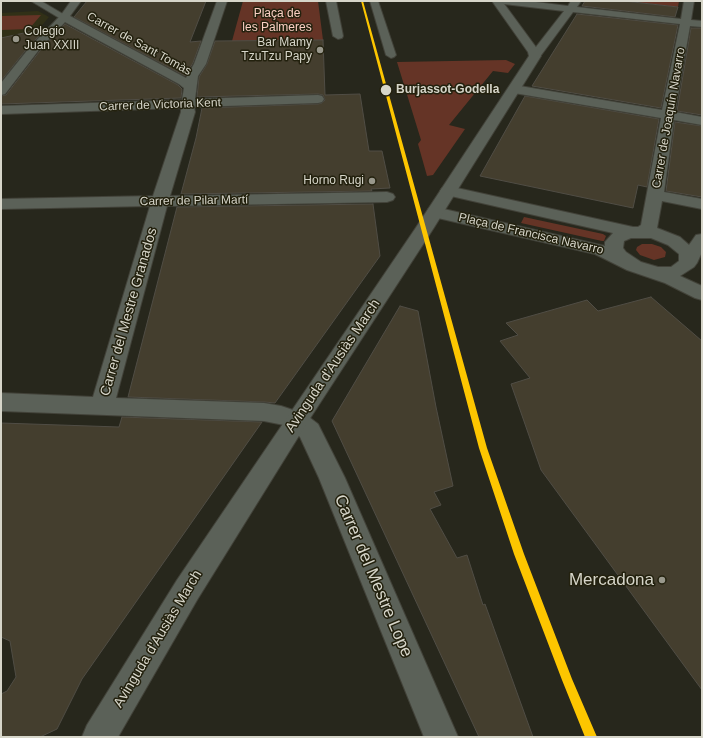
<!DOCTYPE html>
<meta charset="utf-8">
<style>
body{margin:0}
#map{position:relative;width:703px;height:738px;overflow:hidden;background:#27271c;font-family:Helvetica,sans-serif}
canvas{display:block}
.frame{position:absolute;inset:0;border:2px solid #d6d5c9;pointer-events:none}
</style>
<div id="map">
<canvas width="703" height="738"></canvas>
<div class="frame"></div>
</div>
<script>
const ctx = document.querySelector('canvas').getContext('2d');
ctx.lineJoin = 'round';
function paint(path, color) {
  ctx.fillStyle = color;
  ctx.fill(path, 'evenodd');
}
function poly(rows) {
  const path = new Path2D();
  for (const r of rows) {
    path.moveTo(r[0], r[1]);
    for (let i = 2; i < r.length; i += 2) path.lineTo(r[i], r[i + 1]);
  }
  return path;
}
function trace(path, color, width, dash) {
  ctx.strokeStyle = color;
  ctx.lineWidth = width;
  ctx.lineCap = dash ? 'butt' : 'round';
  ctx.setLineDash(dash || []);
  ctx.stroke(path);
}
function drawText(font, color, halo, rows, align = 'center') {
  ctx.font = font + ' Helvetica,sans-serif';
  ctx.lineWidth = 3;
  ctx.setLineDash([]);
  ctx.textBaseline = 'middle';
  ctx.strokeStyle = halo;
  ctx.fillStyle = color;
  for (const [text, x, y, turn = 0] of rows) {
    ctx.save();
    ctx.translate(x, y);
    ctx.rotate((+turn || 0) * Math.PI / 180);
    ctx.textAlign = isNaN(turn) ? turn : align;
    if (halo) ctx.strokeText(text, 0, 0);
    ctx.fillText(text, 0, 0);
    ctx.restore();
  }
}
const built = poly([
 [38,11,49,17,12,61,1,62,1,13]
]);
const green = poly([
 [243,1,318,1,323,40,232,41],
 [624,1,679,1,678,7],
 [41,15,29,29,1,30,1,16],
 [506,60,515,64,508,73,493,71,449,125,465,129,433,175,427,176,418,144,421,140,397,62],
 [524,217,603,234,606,236,604,241,602,241,521,223],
 [642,244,652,244,661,247,666,252,665,257,654,260,640,255,636,250,637,247]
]);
const building = poly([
 [87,1,206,1,190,42,201,41,193,63,185,76,74,17,87,1],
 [585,1,624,1,678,7,675,17,582,6,585,1],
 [577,14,678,25,661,108,532,86,577,14],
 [65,24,178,85,182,89,181,98,1,104,1,96,6,95,39,52,65,24],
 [47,28,29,46,1,81,1,38,47,28],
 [691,28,702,28,702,115,677,111,691,28],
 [323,40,325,95,360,94,369,151,382,151,390,188,371,189,372,191,181,194,196,138,202,108,318,104,322,103,325,100,323,95,318,94,197,97,199,77,207,64,215,41,323,40],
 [525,96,659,119,647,187,638,185,633,208,480,176,525,96],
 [675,122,702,126,702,197,666,191,675,122],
 [373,204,380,256,275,403,264,402,128,397,177,207,373,204],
 [651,297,702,341,702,690,541,470,511,384,530,378,500,341,518,335,506,323,587,300,598,311,651,297],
 [400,306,418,311,436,407,453,486,434,492,441,505,430,509,457,558,467,555,483,605,485,604,533,737,479,737,332,421,400,306],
 [122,417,262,422,82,679,57,729,40,737,1,737,1,694,7,691,16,677,10,641,1,637,1,423,119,427,122,417]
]);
const pedestrian = poly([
 [31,1,41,1,68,17,67,19,61,19,31,1],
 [370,1,378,1,396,55,394,57,391,58,386,55,370,1]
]);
const minor = poly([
 [71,1,81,1,70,16,186,78,194,64,217,1,227,1,206,64,198,76,195,99,318,95,322,96,324,99,322,102,318,103,194,107,195,112,170,196,387,192,393,194,395,197,393,200,387,202,167,206,116,398,264,403,281,406,305,414,318,424,345,478,458,737,424,737,319,478,300,437,289,426,264,421,1,411,1,393,93,397,150,206,1,209,1,199,153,196,181,112,181,108,1,114,1,106,182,100,184,88,179,84,65,22,38,51,5,94,1,95,1,83,30,47,61,15,71,1],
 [326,1,336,1,343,36,342,38,338,39,333,36,326,1],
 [499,1,528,1,568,6,571,1,581,1,577,7,681,19,684,1,694,1,691,20,702,21,702,27,690,26,675,112,702,117,702,125,674,120,664,192,702,199,702,209,662,201,657,228,680,237,689,245,696,235,702,234,702,252,697,263,694,267,680,276,702,286,702,300,695,298,665,283,627,270,595,254,429,216,427,212,429,208,435,207,605,246,605,242,613,233,442,194,440,191,442,188,448,186,633,227,638,227,641,225,661,118,514,93,510,92,508,89,510,86,514,85,662,110,680,24,573,12,539,58,535,59,529,56,564,11,504,4,499,1],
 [631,238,651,238,668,245,679,254,679,261,671,267,658,267,641,262,626,252,623,248,624,241,631,238]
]);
const tertiary = poly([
 [492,1,502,1,538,50,541,56,433,229,305,426,197,600,118,737,82,737,87,725,177,580,415,229,529,56,528,52,492,1]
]);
const metro1 = poly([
 [361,1,363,1,487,448,524,554,572,679,597,737,585,737,562,680,514,554,479,448,361,1]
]);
const markers = [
 [16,39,4,"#99988c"],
 [320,50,4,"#99988c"],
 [386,90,6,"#d6d5c9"],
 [372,181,4,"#99988c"],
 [662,580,4,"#99988c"]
];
const farParknames = [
 ["Plaça de",277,14],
 ["les Palmeres",277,28]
];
const farPoinames = [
 ["Colegio",24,32,"left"],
 ["Juan XXIII",24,46,"left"],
 ["Bar Mamy",312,43],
 ["TzuTzu Papy",312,57],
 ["Horno Rugi",364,181]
];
const farStreetnames = [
 ["Carrer de Sant Tomàs",139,44,29],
 ["Carrer de Victoria Kent",160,105,-2],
 ["Carrer de Joaquín Navarro",669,118,-80],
 ["Carrer de Pilar Martí",194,201,-1],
 ["Plaça de Francisca Navarro",531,234,13]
];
const farStopnames = [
 ["Burjassot-Godella",396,90]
];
const streetNames = [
 ["Carrer del Mestre Granados",129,312,-74],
 ["Avinguda d'Ausiàs March",333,366,-56],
 ["Avinguda d'Ausiàs March",158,639,-59]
];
const nearStreetnames = [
 ["Carrer del Mestre Lope",373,576,67]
];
const nearPoinames = [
 ["Mercadona",654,580]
];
paint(built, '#313017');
paint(green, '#653426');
paint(building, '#443e2e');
trace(building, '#504d45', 1);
trace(pedestrian, '#424239', 2);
trace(minor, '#424239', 2);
trace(tertiary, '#424239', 2);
paint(pedestrian, '#5b6158');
paint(minor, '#5b6158');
paint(tertiary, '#5b6158');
paint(metro1, '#fdc600');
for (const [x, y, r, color] of markers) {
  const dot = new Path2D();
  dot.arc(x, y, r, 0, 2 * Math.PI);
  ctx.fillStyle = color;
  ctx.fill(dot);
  trace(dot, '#23210e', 1.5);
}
drawText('12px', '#f9cec2', '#23210e', farParknames);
drawText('12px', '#d6d5c9', '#23210e', farPoinames, 'right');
drawText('12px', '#d6d5c9', '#23210e', farStreetnames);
drawText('bold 12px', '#d6d5c9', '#23210e', farStopnames, 'left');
drawText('14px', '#d6d5c9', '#23210e', streetNames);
drawText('17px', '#d6d5c9', '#23210e', nearStreetnames);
drawText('17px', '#d6d5c9', '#23210e', nearPoinames, 'right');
</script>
